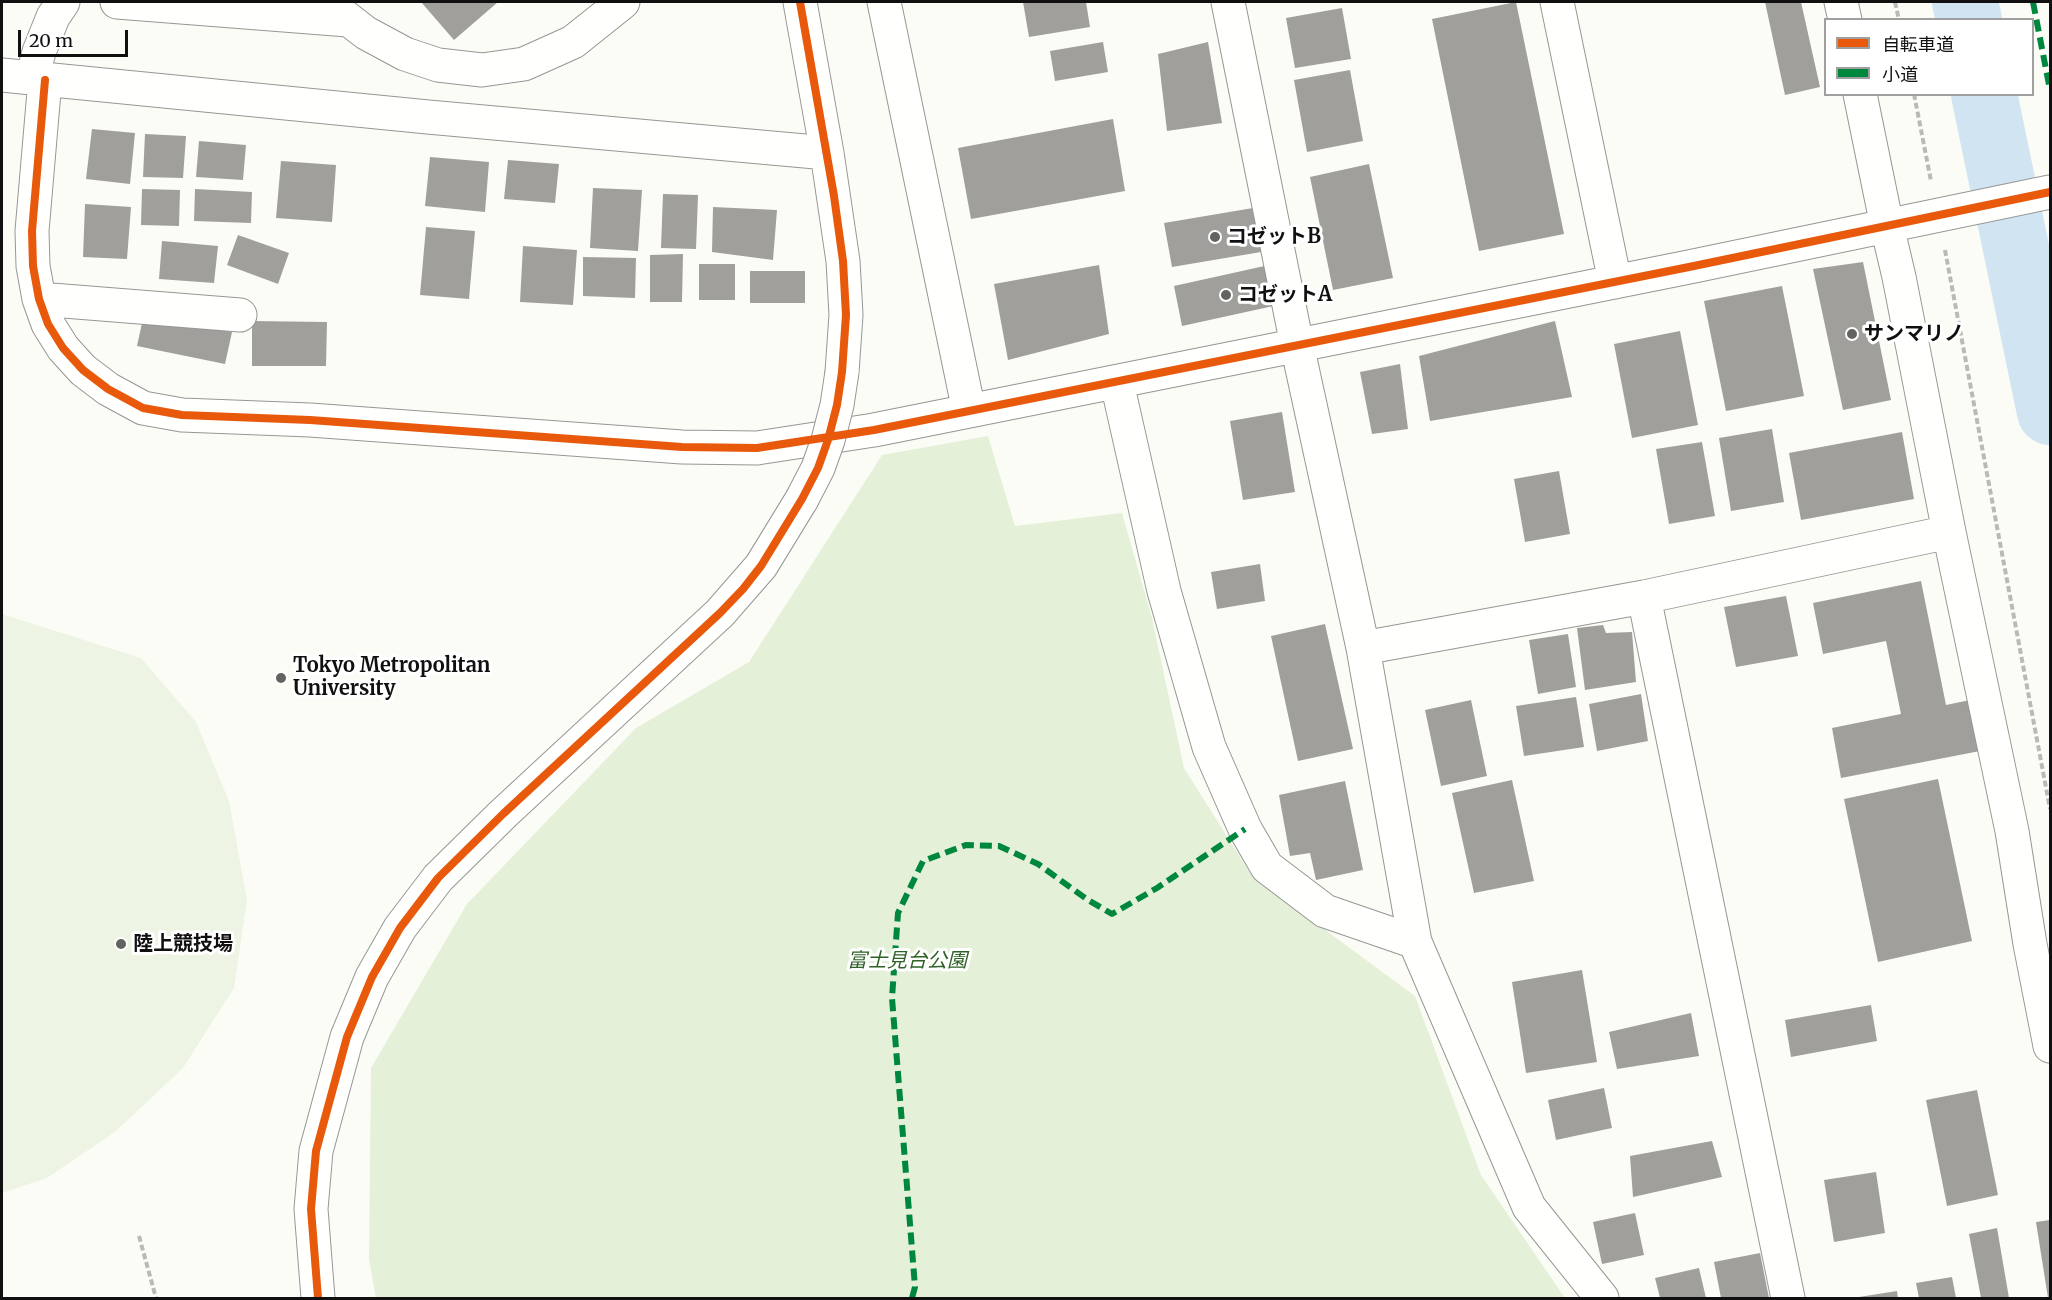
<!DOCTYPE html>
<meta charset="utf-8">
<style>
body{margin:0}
#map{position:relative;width:2052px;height:1300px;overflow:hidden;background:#fcfcf7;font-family:Merriweather,"Noto Sans JP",serif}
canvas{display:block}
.frame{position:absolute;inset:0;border:3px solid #101010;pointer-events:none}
.legend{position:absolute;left:1824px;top:18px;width:210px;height:78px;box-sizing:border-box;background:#fff;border:2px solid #9f9f9f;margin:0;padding:8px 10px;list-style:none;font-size:18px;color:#101010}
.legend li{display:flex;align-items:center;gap:12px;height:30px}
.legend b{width:30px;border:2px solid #9f9f9f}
.scale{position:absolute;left:18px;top:30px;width:110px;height:27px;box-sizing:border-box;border:3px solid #101010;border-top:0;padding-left:8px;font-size:18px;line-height:21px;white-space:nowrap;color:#101010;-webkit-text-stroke:4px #fff;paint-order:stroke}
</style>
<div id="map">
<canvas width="2052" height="1300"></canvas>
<div class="frame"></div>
<ul class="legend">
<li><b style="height:8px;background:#e8590c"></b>自転車道</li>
<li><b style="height:8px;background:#00873e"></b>小道</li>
</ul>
<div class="scale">20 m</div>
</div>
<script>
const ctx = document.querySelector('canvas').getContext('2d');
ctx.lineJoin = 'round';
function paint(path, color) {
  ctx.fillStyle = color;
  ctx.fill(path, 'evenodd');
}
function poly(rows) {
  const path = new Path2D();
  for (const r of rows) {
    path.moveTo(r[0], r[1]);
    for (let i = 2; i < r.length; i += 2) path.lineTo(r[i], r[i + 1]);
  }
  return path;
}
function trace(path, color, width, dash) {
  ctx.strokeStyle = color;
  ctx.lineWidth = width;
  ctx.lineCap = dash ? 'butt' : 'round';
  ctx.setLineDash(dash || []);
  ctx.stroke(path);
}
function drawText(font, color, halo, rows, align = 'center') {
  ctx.font = font + ' Merriweather,"Noto Sans JP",serif';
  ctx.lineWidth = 6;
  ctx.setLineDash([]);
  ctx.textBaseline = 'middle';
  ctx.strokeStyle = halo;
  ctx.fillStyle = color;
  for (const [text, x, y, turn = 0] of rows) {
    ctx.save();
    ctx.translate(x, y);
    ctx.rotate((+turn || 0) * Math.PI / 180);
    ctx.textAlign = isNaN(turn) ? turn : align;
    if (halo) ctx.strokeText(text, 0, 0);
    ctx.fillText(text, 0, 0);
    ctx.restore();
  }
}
const green = poly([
 [988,436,1015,526,1122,513,1152,618,1184,768,1252,876,1415,996,1481,1175,1565,1298,376,1298,369,1260,371,1068,467,904,636,728,749,662,882,455]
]);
const pitch = poly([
 [2,614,141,658,196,722,229,801,247,900,234,988,183,1068,115,1132,47,1178,2,1193]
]);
const river = poly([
 [1965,2,1969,20],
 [1984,94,2050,412]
]);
const building = poly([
 [421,2,498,2,454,40],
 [1023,2,1086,2,1090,27,1029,37],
 [1516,2,1564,234,1479,251,1432,19],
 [1765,2,1801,2,1820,87,1785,95],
 [1342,8,1351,59,1295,68,1286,18],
 [1103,42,1108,72,1055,81,1050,51],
 [1208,42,1222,123,1167,131,1158,54],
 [1350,70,1363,141,1307,152,1294,80],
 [1113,119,1125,191,971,219,958,148],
 [92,129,135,133,130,184,86,179],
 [145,134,186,136,183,178,143,177],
 [199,141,246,145,243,180,196,177],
 [430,157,489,162,485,212,425,206],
 [508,160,559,164,555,203,504,199],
 [281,161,336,165,332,222,276,218],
 [1369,164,1393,278,1333,290,1310,177],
 [593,188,642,190,638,251,590,248],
 [142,189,180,190,179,226,141,225],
 [195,189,252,192,251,223,194,221],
 [663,194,698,195,696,249,661,248],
 [85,204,131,207,127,259,83,257],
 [713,207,777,210,773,260,712,252],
 [1259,207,1267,251,1172,267,1164,223],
 [426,227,475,231,469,299,420,295],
 [238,235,289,253,278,284,227,265],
 [162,241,218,246,214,283,159,279],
 [523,246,577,250,573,305,520,302],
 [683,254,682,302,650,302,650,255],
 [583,257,636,258,635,298,583,296],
 [1863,262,1891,400,1843,410,1813,269],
 [699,264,735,264,735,300,699,300],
 [1099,265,1109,334,1008,360,994,284],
 [1269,265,1278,305,1182,326,1174,286],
 [750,271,805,271,805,303,750,303],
 [1782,286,1804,396,1726,411,1704,301],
 [144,314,232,332,225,364,137,346],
 [252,321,327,322,326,366,252,366],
 [1555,321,1572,397,1430,421,1419,356],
 [1680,331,1698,425,1632,438,1614,344],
 [1400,364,1408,429,1372,434,1360,372],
 [1282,412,1295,492,1243,500,1230,421],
 [1772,429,1784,502,1731,511,1719,438],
 [1902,432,1914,499,1801,520,1789,453],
 [1702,442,1715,516,1669,524,1656,449],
 [1559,471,1570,534,1525,542,1514,479],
 [1260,564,1265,601,1217,609,1211,572],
 [1921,581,1946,705,1970,700,1980,751,1841,778,1832,728,1901,714,1886,641,1823,654,1813,603],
 [1786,596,1798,656,1736,667,1724,607],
 [1325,624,1353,749,1298,761,1271,636],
 [1603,625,1606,633,1632,632,1636,682,1585,690,1577,628],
 [1568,634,1576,687,1538,694,1529,640],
 [1641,694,1648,741,1597,751,1589,704],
 [1576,697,1584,747,1524,756,1516,706],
 [1471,700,1487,776,1441,786,1425,710],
 [1938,779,1972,941,1878,962,1844,799],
 [1512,780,1534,881,1474,893,1452,793],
 [1345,781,1363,870,1316,880,1310,853,1290,856,1279,795],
 [1582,970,1597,1062,1526,1073,1512,982],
 [1871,1005,1877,1041,1791,1057,1785,1020],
 [1691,1013,1699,1056,1617,1069,1609,1032],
 [1604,1088,1612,1128,1556,1140,1548,1100],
 [1977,1090,1998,1195,1947,1206,1926,1100],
 [1712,1141,1722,1177,1633,1197,1630,1156],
 [1876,1172,1885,1233,1834,1242,1824,1180],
 [1635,1213,1644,1255,1602,1264,1593,1222],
 [2050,1220,2050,1298,2048,1298,2036,1222],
 [1997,1228,2009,1298,1981,1298,1969,1234],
 [1760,1253,1769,1298,1721,1298,1714,1262],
 [1699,1268,1706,1298,1660,1298,1655,1278],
 [1952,1277,1956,1298,1919,1298,1916,1283],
 [1897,1291,1898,1298,1859,1298,1859,1297]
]);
const path = poly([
 [1895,2,1899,20],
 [1914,94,1931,181],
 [1945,250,2050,809],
 [139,1236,156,1298]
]);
const minor = poly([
 [117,2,348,20],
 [326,2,366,33,405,54,438,65,482,70,524,64,573,42,623,2],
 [800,2,827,153,843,261,846,315,842,372],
 [884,2,969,411],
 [1228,2,1297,345,1363,648,1415,942,1529,1207,1602,1298],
 [1557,2,1615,282],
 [1841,2,1845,20],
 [2,75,428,117,827,153],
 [32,78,39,52,53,17,63,2],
 [45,80,32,231,33,266,39,299,48,324,63,348,83,370,108,389,143,408,182,415,310,420,682,447,757,448,874,430,1689,267,2050,192],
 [1860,94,1887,226,1899,277,1949,532,2012,831,2030,944,2050,1046],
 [39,299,240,315],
 [1117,383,1164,591,1209,747,1245,829,1267,867,1325,911,1415,942],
 [1644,597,1788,1298],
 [1363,648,1644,597,1949,532],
 [318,1298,311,1209,316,1151,347,1037,372,977,400,928,438,878,503,814,720,613,761,566,802,499]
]);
const minorBridge = poly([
 [802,499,818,468,828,440,837,405,842,372]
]);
const quiet = poly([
 [2033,2,2050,90],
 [912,1298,915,1287,892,998,898,913,923,861,966,845,999,846,1038,864,1088,900,1112,914,1157,888,1245,829]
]);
const cycleway = poly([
 [45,80,32,231,33,266,39,299,48,324,63,348,83,370,108,389,143,408,182,415,310,420,682,447,757,448,874,430,1689,267,2050,192],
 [318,1298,311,1209,316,1151,347,1037,372,977,400,928,438,878,503,814,720,613,743,589,761,566,802,499,818,468,828,440,837,405,842,372,846,315,843,261,834,196,800,2]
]);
const markers = [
 [1215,237,6,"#636361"],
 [1226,295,6,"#636361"],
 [1852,334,6,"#636361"],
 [281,678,6,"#636361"],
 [121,944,6,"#636361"]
];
const poiNames = [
 ["コゼットB",1227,237],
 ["コゼットA",1238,295],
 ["サンマリノ",1864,334],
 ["Tokyo Metropolitan",293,666],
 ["University",293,689],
 ["陸上競技場",133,944]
];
const parkNames = [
 ["富士見台公園",907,961]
];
paint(green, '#e5f0d9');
paint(pitch, '#eef4e3');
trace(river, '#d1e4f2', 66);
paint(building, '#a09f9c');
trace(minor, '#969694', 35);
trace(path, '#b9b9b8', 4, [6, 3]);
trace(minor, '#fffffe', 33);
trace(minorBridge, '#969694', 35, []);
trace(minorBridge, '#fffffe', 33);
trace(quiet, '#00873e', 6, [12, 6]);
trace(cycleway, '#e8590c', 8);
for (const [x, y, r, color] of markers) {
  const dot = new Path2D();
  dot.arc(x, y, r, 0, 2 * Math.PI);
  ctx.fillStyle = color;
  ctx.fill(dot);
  trace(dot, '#fff', 2);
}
drawText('bold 20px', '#101010', '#fff', poiNames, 'left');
drawText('italic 20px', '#2f6226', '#fff', parkNames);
</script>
